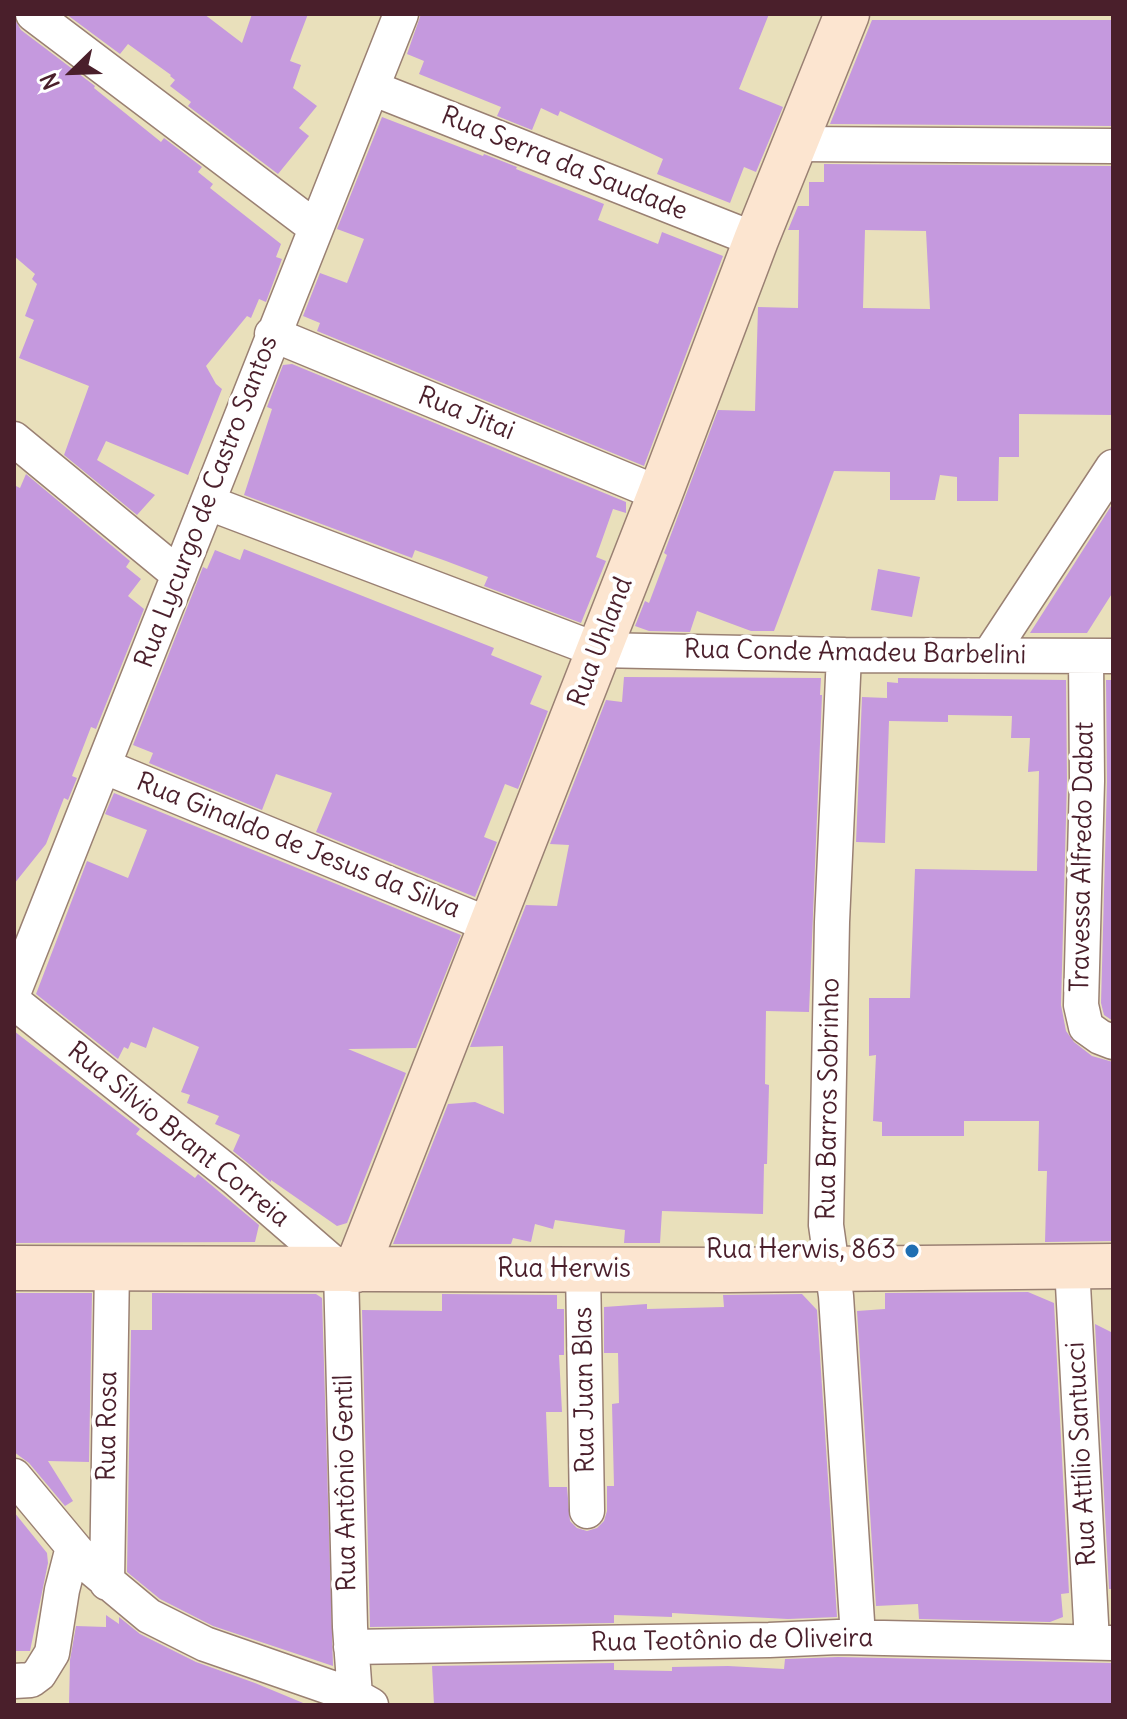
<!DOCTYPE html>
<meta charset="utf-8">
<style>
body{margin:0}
#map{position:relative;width:1127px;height:1719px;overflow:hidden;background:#e9e0bb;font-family:Delius,sans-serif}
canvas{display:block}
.frame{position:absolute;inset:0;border:16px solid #4a1f2b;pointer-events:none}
.north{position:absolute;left:32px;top:32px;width:80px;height:80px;-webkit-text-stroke:6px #fff;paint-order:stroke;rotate:247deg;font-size:22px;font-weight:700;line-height:32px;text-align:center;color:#4a1f2b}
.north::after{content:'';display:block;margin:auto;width:28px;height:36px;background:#4a1f2b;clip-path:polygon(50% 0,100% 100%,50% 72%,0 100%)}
</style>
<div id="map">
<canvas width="1127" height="1719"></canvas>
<div class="frame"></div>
<div class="north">N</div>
</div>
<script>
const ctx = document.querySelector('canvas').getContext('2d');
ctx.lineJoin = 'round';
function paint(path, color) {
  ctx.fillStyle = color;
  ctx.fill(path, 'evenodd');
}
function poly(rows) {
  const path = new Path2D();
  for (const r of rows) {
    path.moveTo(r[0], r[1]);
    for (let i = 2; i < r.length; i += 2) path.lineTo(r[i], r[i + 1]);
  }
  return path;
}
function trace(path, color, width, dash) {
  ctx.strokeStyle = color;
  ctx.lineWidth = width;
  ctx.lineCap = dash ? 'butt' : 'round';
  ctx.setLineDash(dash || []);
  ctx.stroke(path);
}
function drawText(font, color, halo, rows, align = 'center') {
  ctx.font = font + ' Delius,sans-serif';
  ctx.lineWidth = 8;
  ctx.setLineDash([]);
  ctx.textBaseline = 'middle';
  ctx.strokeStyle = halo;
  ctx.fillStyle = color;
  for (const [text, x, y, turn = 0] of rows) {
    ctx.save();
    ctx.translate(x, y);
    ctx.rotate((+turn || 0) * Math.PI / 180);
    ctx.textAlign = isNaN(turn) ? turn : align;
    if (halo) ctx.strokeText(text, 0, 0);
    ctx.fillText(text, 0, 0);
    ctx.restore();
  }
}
const building = poly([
 [66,14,204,14,242,43,252,14,308,14,290,61,301,65,293,88,317,106,299,128,309,136,278,174,188,106,191,102,170,86,175,80,170,76,171,75,128,44,120,54],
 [421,14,769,14,739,89,783,107,756,172,744,167,730,203,657,174,663,159,560,111,558,116,541,108,532,130,497,116,501,107,419,74,424,61,407,54],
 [14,18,21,30,95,86,94,88,161,142,164,138,202,167,198,172,213,184,210,188,281,244,276,257,282,259,266,302,259,299,251,318,247,316,206,366,216,384,222,389,188,475,106,441,97,460,155,495,137,515,64,455,89,386,19,358,34,320,25,316,37,284,32,279,35,274,14,256],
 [872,20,1113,20,1113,126,830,124],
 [382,117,483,156,484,154,517,167,516,169,604,204,598,220,658,244,662,232,723,256,644,466,317,331,320,323,303,316,320,273,347,283,364,239,337,229],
 [824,164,1113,166,1113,415,1019,414,1019,457,999,457,998,501,957,501,957,477,940,475,935,500,890,500,890,472,834,471,774,631,751,631,697,611,690,632,649,631,635,626,645,601,649,603,667,555,664,553,718,410,755,411,758,307,798,308,799,230,788,230,798,206,809,206,809,182,824,182],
 [865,230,926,231,930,309,863,308],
 [292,364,626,502,626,513,613,509,596,557,606,561,581,623,484,586,488,577,446,561,415,550,412,558,244,495,272,409,267,407,283,365],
 [26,474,130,561,126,567,141,579,128,596,144,609,96,729,91,727,72,776,77,778,68,800,64,798,46,844,14,884,14,485,20,488],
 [1113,503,1113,592,1087,633,1030,633],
 [244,549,494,648,491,655,542,676,530,704,548,711,518,789,505,784,484,837,497,842,475,897,316,832,332,793,276,774,262,810,149,763,153,753,133,745,203,567,207,569,215,550,240,560],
 [878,569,920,577,912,617,871,610],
 [624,677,821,678,820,695,822,695,809,1012,766,1011,765,1084,769,1085,767,1164,764,1164,763,1214,662,1211,660,1243,624,1243,625,1230,555,1220,553,1229,535,1224,531,1242,513,1238,511,1244,393,1244,448,1104,475,1102,504,1114,503,1046,470,1047,526,905,557,906,569,845,550,844,606,700,622,702],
 [898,678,1066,680,1067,781,1061,1005,1066,1031,1074,1042,1092,1056,1113,1062,1113,1241,1045,1242,1047,1171,1038,1171,1039,1121,964,1121,964,1136,882,1136,882,1122,873,1121,876,1055,869,1056,869,998,910,998,915,869,1037,871,1039,771,1028,772,1030,738,1011,738,1012,716,948,715,948,722,889,721,885,843,856,842,862,697,887,698,887,682,898,683],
 [1106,680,1113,680,1113,1021,1104,1015,1101,1003,1107,782],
 [114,793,461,935,416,1048,348,1049,406,1073,347,1223,337,1226,271,1180,271,1182,233,1151,240,1135,215,1124,219,1116,187,1103,190,1095,181,1092,199,1047,153,1027,146,1048,131,1042,128,1049,124,1047,118,1059,36,994,87,861,128,878,147,830,105,814],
 [14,1031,140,1129,136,1134,195,1178,198,1174,259,1225,255,1242,14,1243],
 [1028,1292,1054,1303,1069,1593,1061,1594,1063,1617,1050,1622,919,1619,918,1604,876,1606,857,1311,885,1309,885,1293],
 [14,1293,92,1293,89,1462,48,1461,73,1501,65,1506,29,1463,14,1452],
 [152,1293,316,1294,322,1298,333,1666,213,1626,160,1599,127,1572,131,1330,152,1330],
 [442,1294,557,1295,557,1309,564,1309,564,1355,559,1355,562,1412,546,1412,549,1487,567,1487,570,1521,577,1528,587,1531,597,1528,604,1521,607,1511,607,1486,614,1486,612,1404,619,1403,618,1353,604,1353,604,1307,647,1304,647,1309,724,1307,723,1295,802,1294,817,1310,837,1617,788,1619,672,1613,672,1617,614,1615,614,1623,370,1627,362,1310,442,1311],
 [1095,1324,1113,1333,1113,1589,1109,1589],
 [14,1512,47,1553,48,1563,30,1651,14,1651],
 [106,1615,119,1624,119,1617,140,1634,196,1662,255,1683,308,1705,69,1705,70,1660,76,1626,106,1627],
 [838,1657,1113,1663,1113,1705,434,1705,432,1666,614,1663,614,1670,672,1671,672,1667,728,1666,784,1669,785,1659]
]);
const street = poly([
 [33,14,316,228],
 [372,88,756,240],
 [795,144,1113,146],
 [272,334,660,494],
 [14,439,179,575],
 [209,503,597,650,844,655,1113,656],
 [990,654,1113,467],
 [844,655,832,922,826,1225,836,1296,858,1637],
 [1086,656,1087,781,1081,1005,1086,1027,1100,1037,1113,1042],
 [103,766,492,926],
 [14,991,401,14],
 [14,1002,235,1178,341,1270,350,1627,355,1696],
 [1072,1266,1092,1642],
 [583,1269,587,1511],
 [14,1476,89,1566,149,1616,205,1644,355,1696,371,1705],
 [107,1583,112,1268],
 [351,1647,769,1640,838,1637,1113,1643],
 [14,1681,31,1680,39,1674,52,1653,62,1590,73,1547]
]);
const secondary = poly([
 [14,1268,728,1270,1113,1266],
 [356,1270,660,494,756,240,847,14]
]);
const markers = [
 [912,1251,8,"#1f6fb2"]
];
const streetNames = [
 ["Rua Serra da Saudade",564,164,22],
 ["Rua Jitai",466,414,22],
 ["Rua Lycurgo de Castro Santos",207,502,-69],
 ["Rua Uhland",601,642,-69],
 ["Rua Conde Amadeu Barbelini",855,653,1],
 ["Rua Ginaldo de Jesus da Silva",298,846,22],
 ["Travessa Alfredo Dabat",1083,857,-89],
 ["Rua Barros Sobrinho",829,1099,-89],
 ["Rua Sílvio Brant Correia",178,1135,39],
 ["Rua Herwis",564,1270],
 ["Rua Juan Blas",585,1390,-91],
 ["Rua Rosa",108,1426,-89],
 ["Rua Attílio Santucci",1082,1454,-93],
 ["Rua Antônio Gentil",346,1483,-91],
 ["Rua Teotônio de Oliveira",732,1641,-1]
];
const poiNames = [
 ["Rua Herwis, 863",896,1251]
];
paint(building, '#c599de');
trace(street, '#9a8073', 37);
trace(secondary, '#9a8073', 47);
trace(street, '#fff', 34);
trace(secondary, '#fce5d0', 44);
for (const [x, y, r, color] of markers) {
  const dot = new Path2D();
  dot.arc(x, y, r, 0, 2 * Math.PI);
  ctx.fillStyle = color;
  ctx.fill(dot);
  trace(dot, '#fff', 3);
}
drawText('26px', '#4a1f2b', '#fff', streetNames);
drawText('26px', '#4a1f2b', '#fff', poiNames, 'right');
</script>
